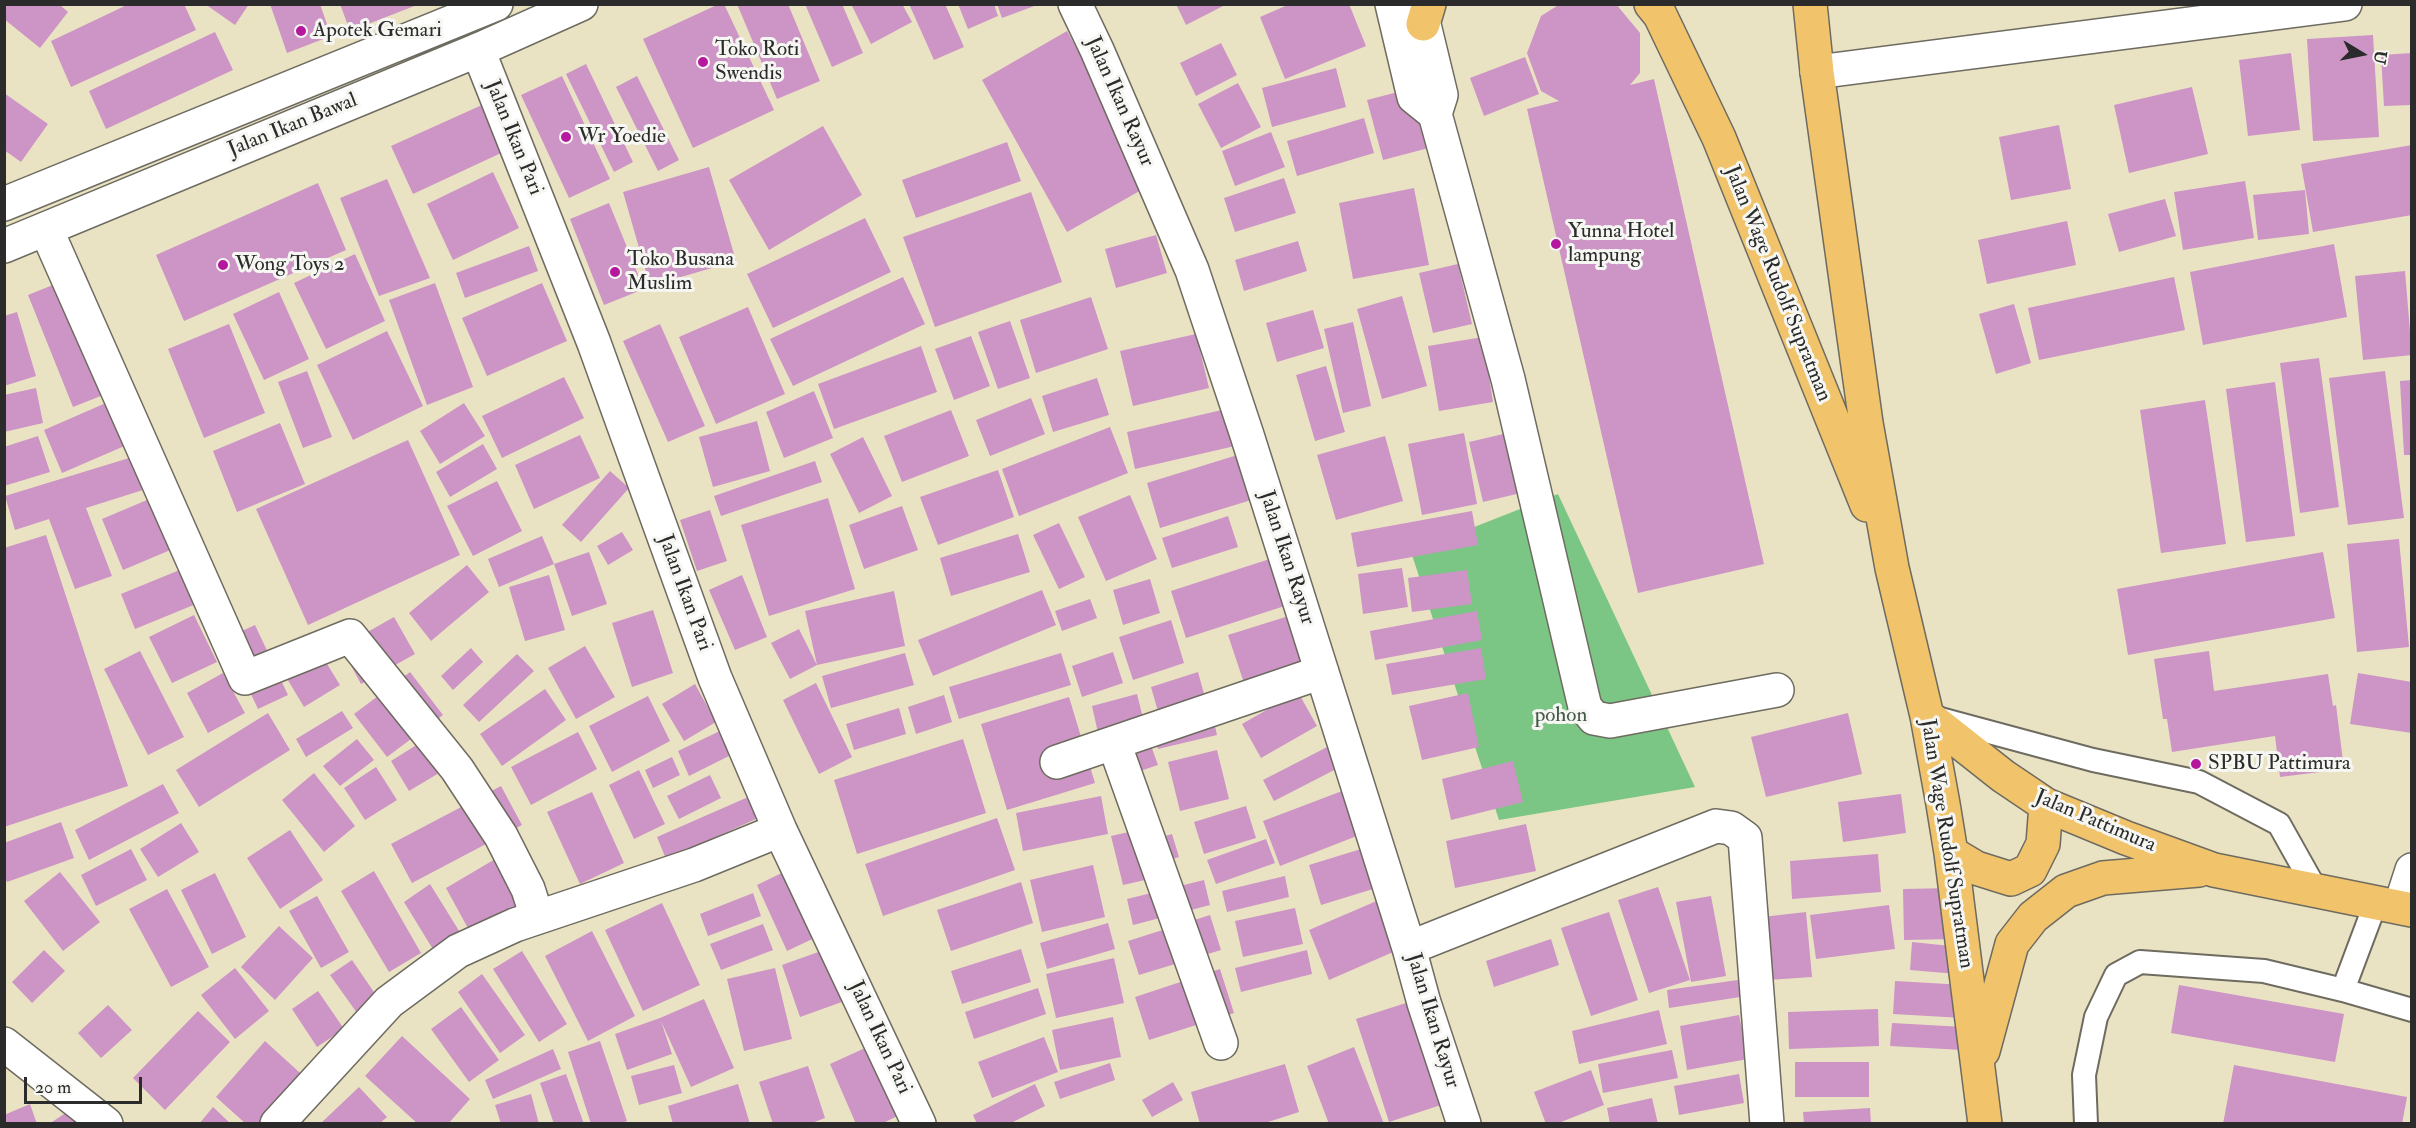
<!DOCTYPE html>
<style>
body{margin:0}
#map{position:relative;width:2416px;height:1128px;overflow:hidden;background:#eae3c3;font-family:"IM FELL Double Pica",serif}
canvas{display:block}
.frame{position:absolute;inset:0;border:6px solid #2b2b2b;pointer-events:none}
.north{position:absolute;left:2332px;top:24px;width:60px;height:60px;-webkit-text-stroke:4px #f6f6f2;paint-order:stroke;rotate:100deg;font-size:16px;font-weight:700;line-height:24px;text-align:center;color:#2b2b2b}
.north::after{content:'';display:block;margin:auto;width:21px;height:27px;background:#2b2b2b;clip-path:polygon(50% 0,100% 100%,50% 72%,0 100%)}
.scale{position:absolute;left:24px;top:1077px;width:118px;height:27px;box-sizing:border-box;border:3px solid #2b2b2b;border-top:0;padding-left:8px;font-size:18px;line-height:21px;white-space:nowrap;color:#2b2b2b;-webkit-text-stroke:4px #f6f6f2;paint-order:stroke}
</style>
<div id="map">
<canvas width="2416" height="1128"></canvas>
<div class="frame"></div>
<div class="north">U</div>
<div class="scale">20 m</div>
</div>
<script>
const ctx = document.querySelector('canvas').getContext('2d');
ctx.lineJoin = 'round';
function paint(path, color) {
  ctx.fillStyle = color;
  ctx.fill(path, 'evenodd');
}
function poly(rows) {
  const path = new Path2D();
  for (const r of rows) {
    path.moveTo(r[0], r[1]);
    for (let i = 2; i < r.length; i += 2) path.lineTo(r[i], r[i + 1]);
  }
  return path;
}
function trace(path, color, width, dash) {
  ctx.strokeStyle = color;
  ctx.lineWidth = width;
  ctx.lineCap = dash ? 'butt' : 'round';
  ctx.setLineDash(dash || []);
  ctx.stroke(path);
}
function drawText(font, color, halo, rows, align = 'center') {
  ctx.font = font + ' "IM FELL Double Pica",serif';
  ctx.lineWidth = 6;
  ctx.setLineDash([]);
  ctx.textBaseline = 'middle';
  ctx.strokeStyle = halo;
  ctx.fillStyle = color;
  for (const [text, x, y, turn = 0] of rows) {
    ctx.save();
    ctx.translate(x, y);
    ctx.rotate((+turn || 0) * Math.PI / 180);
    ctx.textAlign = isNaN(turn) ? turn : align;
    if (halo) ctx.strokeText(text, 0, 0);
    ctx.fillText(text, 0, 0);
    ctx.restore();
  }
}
const green = poly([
 [1558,494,1695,787,1499,820,1411,552]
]);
const building = poly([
 [4,4,59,4,68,12,40,48,4,19],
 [129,4,184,4,196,30,71,87,51,41],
 [205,4,249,4,235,25],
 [270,4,320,4,331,36,287,53],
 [340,4,417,4,417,5,350,31],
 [719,4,724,4,774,110,693,148,643,39],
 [737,4,788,4,820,81,777,99],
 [805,4,842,4,863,53,832,67],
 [851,4,902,4,912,22,871,44],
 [909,4,945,4,964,47,934,60],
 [958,4,994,4,998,16,968,29],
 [997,4,1037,4,1037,5,1002,18],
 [1176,4,1227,4,1186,25],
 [1290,4,1349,4,1366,46,1285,79,1260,17],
 [1560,4,1616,4,1640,33,1640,73,1630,85,1654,79,1764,564,1638,593,1527,109,1559,101,1541,91,1527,53,1541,16],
 [1067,31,1152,184,1067,232,982,80],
 [215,32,233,70,106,129,89,91],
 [2373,35,2379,137,2313,141,2307,39],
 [1221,43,1237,75,1196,96,1180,63],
 [2291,53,2300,130,2248,136,2239,60],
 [2412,53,2412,105,2384,106,2381,55],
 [1525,57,1539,94,1484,116,1470,78],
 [586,64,633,162,614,172,566,74],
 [1336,68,1346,107,1272,127,1262,88],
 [562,76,610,179,569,198,521,95],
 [637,76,679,160,658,171,616,87],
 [1238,83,1261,127,1221,148,1198,104],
 [1425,85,1440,145,1383,160,1367,100],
 [2192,87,2208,154,2129,173,2114,105],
 [4,93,48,124,21,162,4,150],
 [493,100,514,147,413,194,391,146],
 [1364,118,1374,153,1297,176,1287,141],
 [2059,125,2071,189,2011,200,1999,137],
 [823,126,862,195,769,250,729,180],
 [1271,132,1285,167,1235,186,1222,151],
 [1007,142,1021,181,916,218,902,180],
 [2412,145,2412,215,2313,232,2301,164],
 [709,167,736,261,650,286,623,192],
 [493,172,519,228,453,260,427,204],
 [1284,178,1296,213,1235,232,1224,198],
 [387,179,430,278,379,296,340,198],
 [2245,181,2254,238,2183,250,2174,192],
 [318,183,346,250,184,321,156,255],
 [1414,188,1429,265,1353,279,1339,203],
 [2305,190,2309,234,2258,240,2253,195],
 [1031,192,1062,282,935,327,903,237],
 [2165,199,2176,236,2119,252,2108,214],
 [609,203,644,289,604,305,570,219],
 [865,218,891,272,773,328,747,274],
 [2067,221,2076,265,1987,284,1978,240],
 [1156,235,1167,273,1116,288,1105,249],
 [1298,241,1307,271,1244,291,1235,260],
 [2334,244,2347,317,2203,345,2190,272],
 [529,246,538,271,465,298,456,273],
 [355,254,385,321,326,349,294,283],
 [1458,264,1472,324,1433,333,1419,273],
 [2405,271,2412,355,2363,360,2355,276],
 [85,272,131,384,73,407,28,295],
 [903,277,925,324,793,386,770,339],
 [2174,277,2185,330,2039,360,2028,308],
 [435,283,473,387,427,405,389,300],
 [542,283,567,341,487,376,462,318],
 [279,292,309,359,264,380,233,314],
 [1402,296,1427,386,1382,399,1357,309],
 [1091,297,1108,349,1036,373,1020,320],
 [2014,304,2031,363,1996,374,1979,314],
 [748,307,785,394,716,424,679,337],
 [1313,310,1324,348,1277,362,1266,323],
 [17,312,36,376,4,386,4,316],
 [1010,321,1030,378,998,389,978,332],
 [1353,322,1371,406,1343,413,1324,329],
 [229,324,265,413,204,438,168,349],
 [660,324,705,426,668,442,623,341],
 [387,331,423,406,353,440,317,365],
 [1196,334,1209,388,1133,406,1120,351],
 [971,336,990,386,954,400,935,349],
 [1483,337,1493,402,1439,411,1428,346],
 [921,346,937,392,834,429,818,384],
 [2319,358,2339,507,2300,513,2280,363],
 [1326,366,1345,432,1315,441,1296,375],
 [307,371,332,437,303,448,278,382],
 [2385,371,2404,518,2348,525,2329,378],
 [564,377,584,418,502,458,482,416],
 [1097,378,1109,415,1053,432,1042,396],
 [2412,380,2412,455,2404,455,2400,381],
 [2275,382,2295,536,2246,542,2226,389],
 [36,388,43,423,4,432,4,395],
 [814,391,833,438,784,458,766,412],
 [131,392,150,435,62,473,44,430],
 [1031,398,1045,434,990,456,976,420],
 [2205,400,2226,544,2161,553,2140,410],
 [464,403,485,436,440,464,420,431],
 [1226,409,1235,446,1135,469,1127,432],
 [951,410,969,456,902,482,884,436],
 [757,421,770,471,713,487,699,437],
 [280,423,305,484,237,512,213,451],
 [1110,427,1128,473,1019,516,1002,469],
 [1512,432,1525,492,1483,502,1469,442],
 [1464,433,1477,504,1422,515,1408,444],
 [580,435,600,478,534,509,515,465],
 [38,436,50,472,4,486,4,447],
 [1385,436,1403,501,1336,520,1317,455],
 [863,437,892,496,859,513,830,454],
 [408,440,460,555,308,625,256,509],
 [483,444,497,469,450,497,436,472],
 [152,451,162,484,86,508,112,576,75,589,49,519,15,530,5,496],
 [1247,452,1261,497,1160,528,1147,483],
 [815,461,822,482,721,516,714,496],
 [998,470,1014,517,938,545,920,497],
 [610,471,629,488,581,542,562,525],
 [497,481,522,531,473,556,447,506],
 [173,489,194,540,123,570,102,519],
 [1130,495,1157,559,1106,581,1078,517],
 [828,498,855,589,769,616,741,525],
 [902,506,918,550,864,569,849,525],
 [710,510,727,561,697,571,680,520],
 [1472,511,1478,545,1357,567,1351,533],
 [1228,516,1238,547,1172,568,1162,538],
 [1059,523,1085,577,1059,589,1033,535],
 [622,532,633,550,608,565,597,546],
 [1018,534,1030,572,951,596,940,558],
 [46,535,128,786,4,827,4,548],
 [542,536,554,564,499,587,488,559],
 [2399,539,2409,647,2357,652,2347,544],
 [589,552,607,604,572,616,554,564],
 [2323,552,2335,618,2128,655,2117,589],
 [1282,555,1297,602,1186,638,1171,591],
 [204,560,218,595,135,629,121,594],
 [467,565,489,592,431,641,409,613],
 [1402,568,1408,607,1363,614,1358,574],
 [1467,570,1472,604,1412,612,1408,578],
 [549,575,565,630,525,641,509,587],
 [742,575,767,637,735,650,709,590],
 [1150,579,1160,613,1123,625,1113,590],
 [1042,590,1056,625,933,676,918,640],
 [894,591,905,646,817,665,805,611],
 [1090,599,1097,618,1062,631,1055,611],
 [653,610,673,673,632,687,612,623],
 [1477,611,1482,640,1375,660,1370,631],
 [1295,614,1315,677,1249,698,1228,635],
 [194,615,217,662,172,683,149,637],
 [394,617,415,654,361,684,341,647],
 [1171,620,1184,663,1133,680,1119,637],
 [255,625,288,695,258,709,225,639],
 [799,629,817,665,790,679,771,643],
 [316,646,340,685,304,707,280,667],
 [585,646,615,697,576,719,548,668],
 [471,648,483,662,453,690,441,676],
 [1481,648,1486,679,1392,695,1386,664],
 [140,651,184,737,148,755,104,669],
 [2209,651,2214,691,2328,674,2333,706,2336,705,2344,769,2280,777,2275,736,2172,752,2167,719,2163,719,2154,659],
 [1113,652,1123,683,1082,697,1072,666],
 [905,653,914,685,831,708,822,676],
 [1061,653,1071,685,959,719,949,687],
 [517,654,534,671,479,722,463,705],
 [410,672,443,715,387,757,354,714],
 [1198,672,1206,701,1159,715,1151,687],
 [223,673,245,713,208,733,187,693],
 [2358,673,2412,682,2412,733,2350,724],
 [816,683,852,757,819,774,783,700],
 [695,684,716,722,684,741,662,704],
 [545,689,566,720,502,766,480,734],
 [1298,692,1317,726,1261,758,1242,724],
 [1468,693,1479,747,1422,760,1409,706],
 [1137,694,1144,722,1098,733,1092,706],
 [944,695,952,722,916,734,908,707],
 [648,696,670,741,612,772,589,726],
 [1069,697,1095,783,1007,810,981,724],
 [899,708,906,734,854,750,846,724],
 [1211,709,1217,735,1158,749,1152,724],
 [342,711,353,728,306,757,296,739],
 [268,713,290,750,199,807,176,770],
 [1848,713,1862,774,1766,797,1751,737],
 [445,727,464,758,409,791,391,761],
 [1145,729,1158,765,1113,780],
 [722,730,733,754,689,776,678,751],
 [578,732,597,769,531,805,511,767],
 [357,739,374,760,340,786,323,766],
 [963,739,986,813,857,854,834,780],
 [1335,743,1346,764,1274,801,1263,780],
 [1217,750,1229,799,1180,811,1168,762],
 [672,757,680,775,653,788,645,770],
 [1513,761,1523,802,1451,820,1442,779],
 [376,767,397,800,365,820,344,788],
 [639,770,665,824,634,839,609,785],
 [314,773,355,826,324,852,282,800],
 [710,775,721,798,679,819,667,796],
 [163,784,179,813,89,860,75,830],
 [501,786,522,825,412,883,391,844],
 [1350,788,1367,832,1280,866,1263,821],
 [592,792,624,863,580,884,547,812],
 [755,794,765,815,666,859,657,837],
 [1901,794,1906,833,1843,842,1838,802],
 [1101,796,1108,834,1023,851,1016,813],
 [1246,806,1256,838,1204,854,1194,822],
 [997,818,1015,870,883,916,865,864],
 [61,822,74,858,7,882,4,876,4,843],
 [181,823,199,852,158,877,140,849],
 [1526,824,1536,871,1455,888,1446,841],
 [1142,829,1145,842,1172,834,1179,857,1151,866,1154,878,1123,885,1111,836],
 [290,830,323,880,280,909,247,858],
 [1266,839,1275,863,1216,884,1207,860],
 [1374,845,1386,885,1321,905,1309,865],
 [131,849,147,880,96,906,81,875],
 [1878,854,1881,892,1792,899,1790,861],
 [502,855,527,900,470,932,446,888],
 [1093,865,1105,917,1042,932,1030,880],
 [792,868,823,934,787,951,757,885],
 [374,871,421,953,389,972,341,891],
 [60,872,100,922,63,951,24,901],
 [215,873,246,937,212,954,181,890],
 [1285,876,1289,897,1227,912,1222,891],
 [1204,880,1210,905,1133,925,1127,899],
 [1021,882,1033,923,951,951,937,910],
 [430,884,461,934,434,951,404,902],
 [1658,887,1690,980,1649,993,1618,900],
 [1953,888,1955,939,1904,940,1903,889],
 [167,889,209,967,171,987,129,909],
 [753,893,761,916,708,936,700,914],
 [317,896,349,952,321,968,289,911],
 [1711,896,1726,976,1691,982,1676,902],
 [1379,900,1400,949,1329,980,1309,930],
 [662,903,700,985,643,1011,605,930],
 [1889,905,1895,949,1816,959,1810,915],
 [1295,908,1303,944,1243,957,1235,921],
 [1609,912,1638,1000,1591,1016,1561,928],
 [1806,912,1812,977,1768,980,1762,917],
 [1210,915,1221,950,1139,975,1128,941],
 [1108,923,1115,949,1047,969,1040,943],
 [763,924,773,950,721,970,710,944],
 [279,926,313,958,275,1000,241,967],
 [592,931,635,1016,588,1041,545,956],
 [1551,939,1559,965,1494,987,1486,961],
 [1912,942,1960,947,1957,974,1910,970],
 [835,946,853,998,800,1017,782,965],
 [1021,949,1031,982,962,1004,951,971],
 [44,950,65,971,32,1003,12,982],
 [1307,950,1312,974,1241,992,1235,968],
 [522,951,567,1024,539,1042,493,969],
 [1114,958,1124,1003,1056,1018,1046,974],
 [352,960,378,998,357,1013,330,975],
 [235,968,269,1011,235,1039,201,995],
 [775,968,792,1039,744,1051,727,979],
 [1220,969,1234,1013,1149,1040,1135,997],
 [482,974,525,1035,500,1053,458,992],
 [1738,980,1740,997,1669,1008,1667,990],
 [1895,981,1965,985,1963,1018,1893,1014],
 [2179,985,2344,1014,2335,1062,2171,1033],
 [1038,988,1046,1014,974,1039,965,1012],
 [318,991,344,1029,317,1047,292,1009],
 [704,999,734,1068,691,1087,661,1021,672,1054,627,1070,615,1034,660,1018],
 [1409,1002,1441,1105,1389,1122,1356,1019],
 [108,1005,132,1030,101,1058,78,1033],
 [461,1007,499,1060,469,1082,431,1029],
 [1878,1009,1879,1046,1789,1049,1788,1012],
 [1659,1010,1667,1044,1579,1064,1572,1031],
 [198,1011,230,1042,165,1110,133,1078],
 [1739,1015,1748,1059,1687,1070,1680,1026],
 [1113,1017,1121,1057,1060,1070,1052,1030],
 [1892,1023,1964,1027,1963,1050,1890,1046],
 [402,1036,470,1099,448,1124,418,1124,365,1076],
 [1044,1037,1058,1072,992,1098,978,1062],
 [265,1041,310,1082,273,1124,246,1124,216,1097],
 [600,1041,627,1121,620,1124,591,1124,568,1052],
 [876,1043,908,1111,881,1124,856,1124,830,1064],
 [1354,1047,1384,1124,1329,1124,1307,1066],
 [553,1049,561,1069,493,1099,485,1080],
 [1672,1050,1678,1078,1603,1093,1598,1064],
 [1795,1062,1869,1062,1869,1097,1795,1097],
 [1110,1063,1115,1080,1060,1099,1054,1082],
 [1285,1064,1299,1112,1262,1124,1200,1124,1191,1092],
 [674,1065,682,1093,639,1105,631,1076],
 [2234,1065,2407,1097,2402,1124,2223,1124],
 [808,1066,825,1118,809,1124,773,1124,759,1082],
 [1591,1070,1604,1105,1556,1124,1546,1124,1534,1092],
 [566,1074,584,1124,554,1124,540,1083],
 [1739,1074,1744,1103,1679,1115,1674,1086],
 [1173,1082,1183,1100,1152,1117,1142,1100],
 [738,1084,750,1124,673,1124,668,1106],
 [1035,1084,1045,1106,1009,1124,977,1124,973,1115],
 [359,1087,387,1117,379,1124,320,1124],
 [531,1094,539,1124,501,1124,495,1105],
 [1652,1098,1658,1124,1610,1124,1607,1108],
 [30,1104,37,1124,4,1124,4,1115],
 [213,1107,231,1124,199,1124],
 [1870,1108,1871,1124,1804,1124,1803,1112],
 [70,1110,78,1124,49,1124]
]);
const service = poly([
 [1937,718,2093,760,2199,782,2279,824,2316,890],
 [2343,990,2376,902],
 [2086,1124,2084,1075,2096,1017,2116,975,2140,962,2264,971,2343,990,2412,1010]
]);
const minor = poly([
 [1075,4,1097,50,1192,270,1247,435,1409,948,1424,1003,1464,1124],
 [1392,4,1414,97,1435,114],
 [1419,4,1441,95,1435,114,1508,379,1585,707,1594,718,1610,721,1777,690],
 [478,50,594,343,715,678,780,830,919,1124],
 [1817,72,2345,4],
 [46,229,245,678,350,636,457,769,501,836,528,889,537,917],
 [1114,743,1221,1043],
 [1057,762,1322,672],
 [2400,907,2412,870],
 [1409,948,1716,826,1731,828,1745,838,1767,1124],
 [4,1044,106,1124],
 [277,1124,389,1002,458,951,515,925,694,865,780,830]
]);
const tertiary = poly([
 [4,204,496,4],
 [4,246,478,50,581,4]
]);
const primary = poly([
 [1651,4,1660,15,1719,138,1867,505],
 [1810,4,1817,72,1866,423,1892,568,1927,716,1943,804,1951,853,1985,1124],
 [1423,24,1429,4],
 [1927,716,2003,776,2046,805,2126,838,2214,870,2412,910],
 [1951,853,1976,868,2011,879,2030,870,2043,844,2046,805],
 [1983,1051,2012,944,2033,917,2066,891,2103,878,2199,870]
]);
const markers = [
 [301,31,6,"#b5179e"],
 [703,62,6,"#b5179e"],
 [566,137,6,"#b5179e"],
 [1556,244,6,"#b5179e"],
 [223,265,6,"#b5179e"],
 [615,272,6,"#b5179e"],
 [2196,764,6,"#b5179e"]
];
const poiNames = [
 ["Apotek Gemari",313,31],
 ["Toko Roti",715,50],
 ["Swendis",715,74],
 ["Wr Yoedie",578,137],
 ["Yunna Hotel",1568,232],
 ["lampung",1568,256],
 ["Toko Busana",627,260],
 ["Muslim",627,284],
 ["Wong Toys 2",235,265],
 ["SPBU Pattimura",2208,764]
];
const streetNames = [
 ["Jalan Ikan Rayur",1119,102,66],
 ["Jalan Ikan Bawal",293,126,-22],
 ["Jalan Ikan Pari",513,138,68],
 ["Jalan Wage Rudolf Supratman",1777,284,68],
 ["Jalan Ikan Rayur",1286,558,72],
 ["Jalan Ikan Pari",684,593,70],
 ["Jalan Pattimura",2095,822,23],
 ["Jalan Wage Rudolf Supratman",1946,844,81],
 ["Jalan Ikan Rayur",1432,1021,73],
 ["Jalan Ikan Pari",879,1038,65]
];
const parkNames = [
 ["pohon",1561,716]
];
paint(green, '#7bc684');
paint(building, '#cd94c6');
trace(service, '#6e6b60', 26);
trace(minor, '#6e6b60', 36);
trace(tertiary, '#6e6b60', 36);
trace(primary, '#6e6b60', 36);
trace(service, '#fff', 22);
trace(minor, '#fff', 33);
trace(tertiary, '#fff', 33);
trace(primary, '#f1c36a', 33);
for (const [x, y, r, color] of markers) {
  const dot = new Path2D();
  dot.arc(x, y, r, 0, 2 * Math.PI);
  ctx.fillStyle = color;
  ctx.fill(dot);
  trace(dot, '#f6f6f2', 2);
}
drawText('21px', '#2b2b2b', '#f6f6f2', poiNames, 'left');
drawText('21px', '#2b2b2b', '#f6f6f2', streetNames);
drawText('21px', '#435a46', '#f6f6f2', parkNames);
</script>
